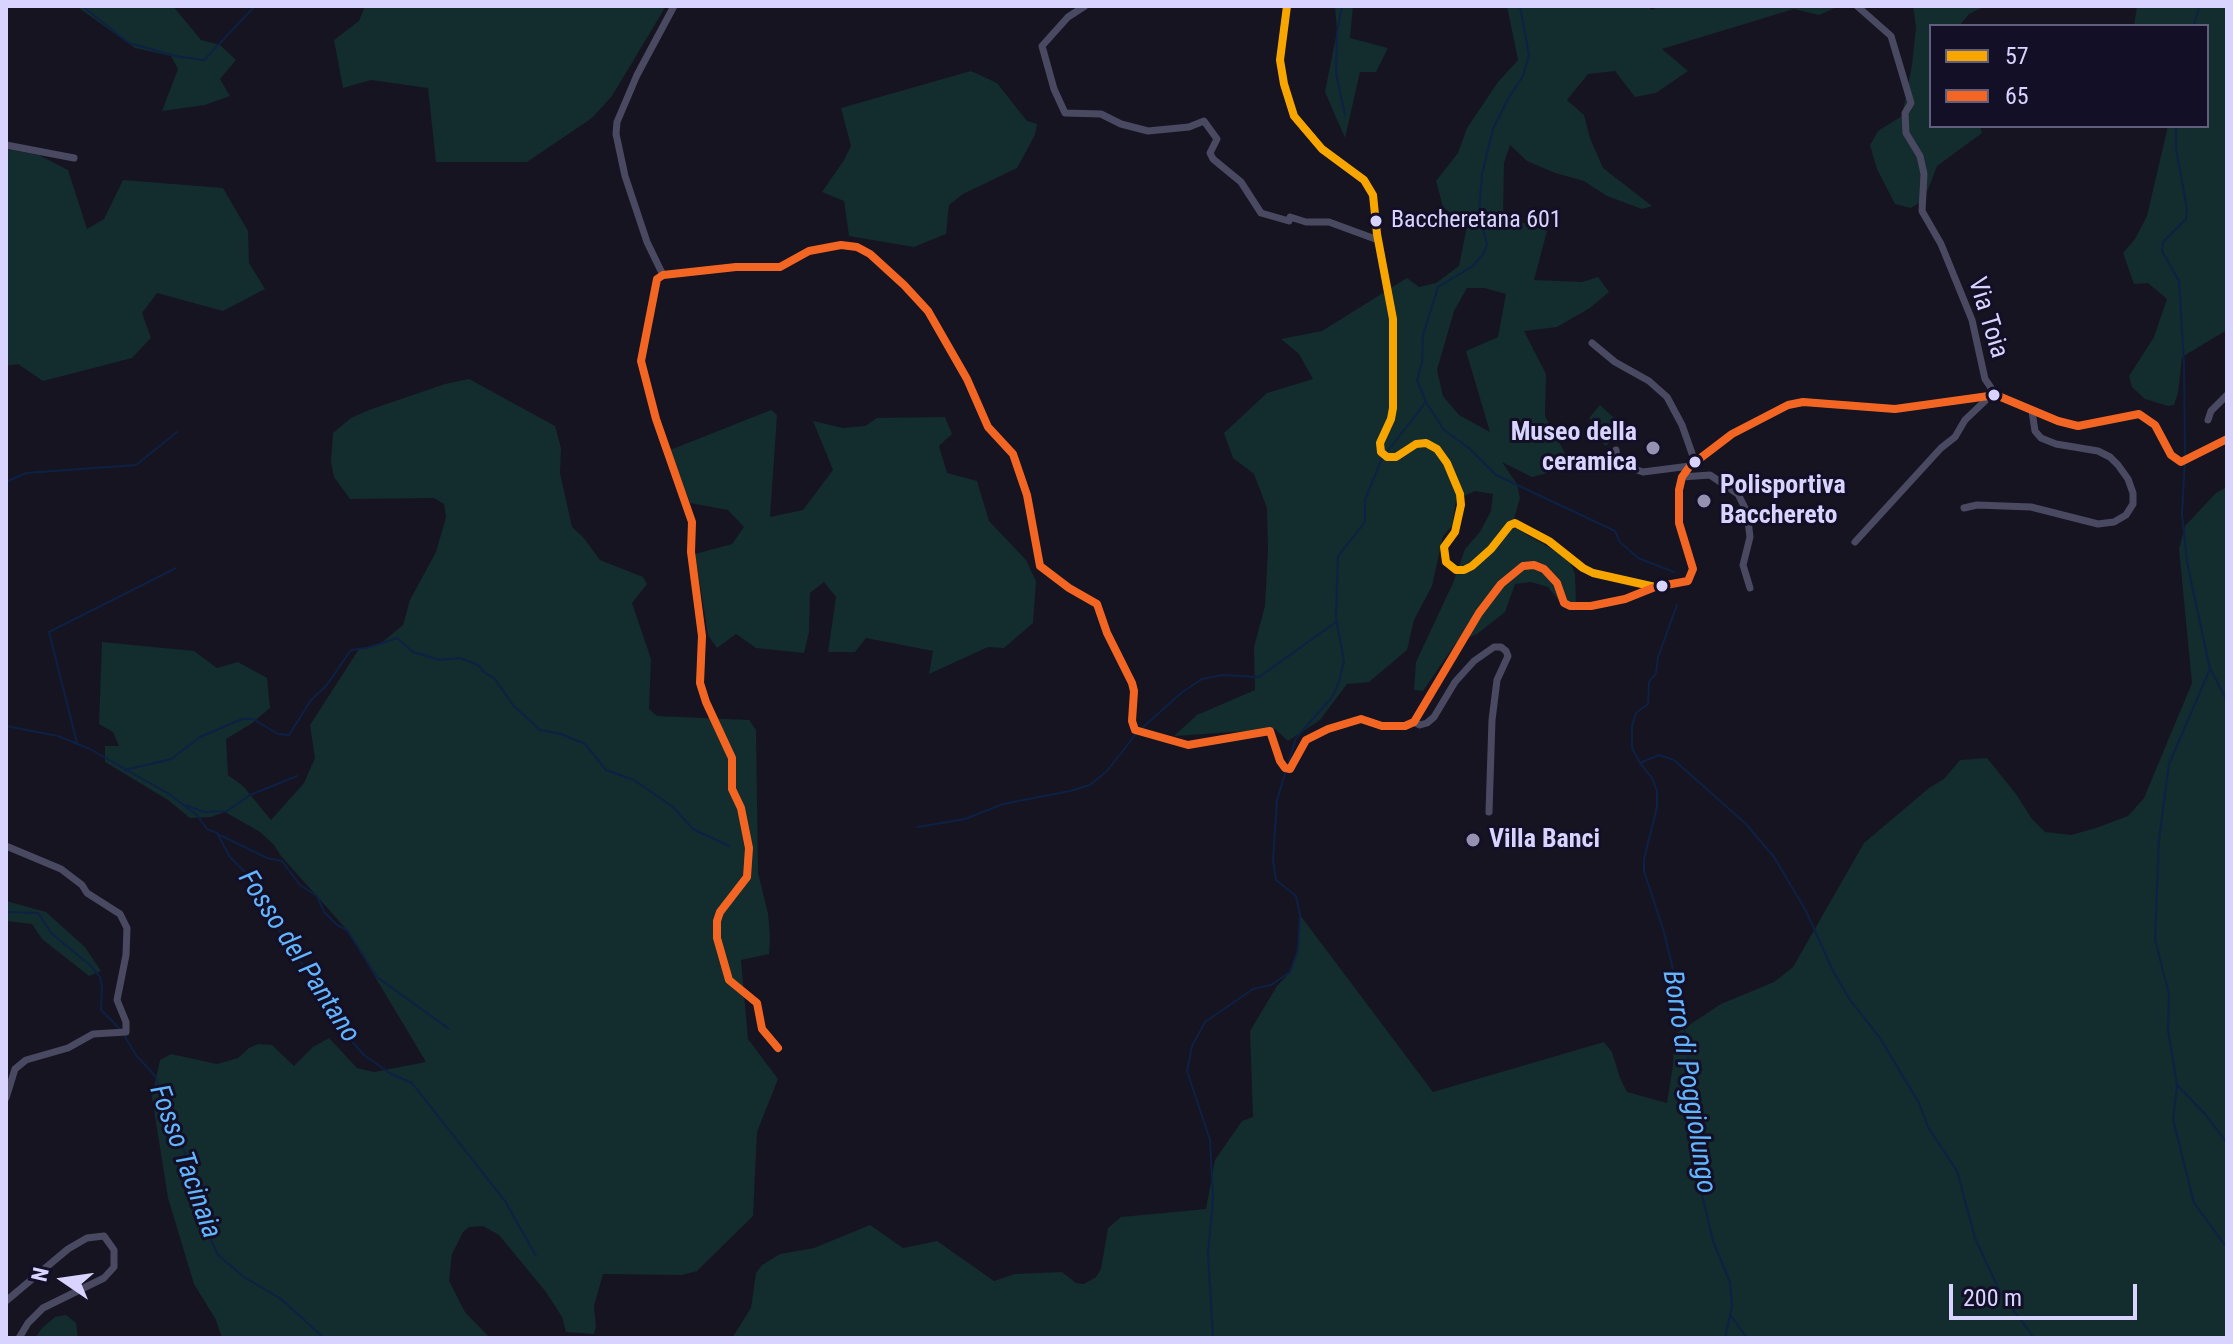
<!DOCTYPE html>
<style>
body{margin:0}
#map{position:relative;width:2233px;height:1344px;overflow:hidden;background:#161421;font-family:"Roboto Condensed",sans-serif}
canvas{display:block}
.frame{position:absolute;inset:0;border:8px solid #d9d4ff;pointer-events:none}
.legend{position:absolute;left:1929px;top:24px;width:280px;height:104px;box-sizing:border-box;background:#130f26;border:2px solid #625e7d;margin:0;padding:10px 14px;list-style:none;font-size:24px;color:#d9d4ff}
.legend li{display:flex;align-items:center;gap:16px;height:40px}
.legend b{width:40px;border:2px solid #625e7d}
.north{position:absolute;left:24px;top:1240px;width:80px;height:80px;-webkit-text-stroke:6px #130f26;paint-order:stroke;rotate:283deg;font-size:22px;font-weight:700;line-height:32px;text-align:center;color:#d9d4ff}
.north::after{content:'';display:block;margin:auto;width:28px;height:36px;background:#d9d4ff;clip-path:polygon(50% 0,100% 100%,50% 72%,0 100%)}
.scale{position:absolute;left:1949px;top:1284px;width:188px;height:36px;box-sizing:border-box;border:4px solid #d9d4ff;border-top:0;padding-left:10px;font-size:24px;line-height:28px;white-space:nowrap;color:#d9d4ff;-webkit-text-stroke:6px #130f26;paint-order:stroke}
</style>
<div id="map">
<canvas width="2233" height="1344"></canvas>
<div class="frame"></div>
<ul class="legend">
<li><b style="height:10px;background:#f7a600"></b>57</li>
<li><b style="height:10px;background:#f26522"></b>65</li>
</ul>
<div class="north">N</div>
<div class="scale">200 m</div>
</div>
<script>
const ctx = document.querySelector('canvas').getContext('2d');
ctx.lineJoin = 'round';
function paint(path, color) {
  ctx.fillStyle = color;
  ctx.fill(path, 'evenodd');
}
function poly(rows) {
  const path = new Path2D();
  for (const r of rows) {
    path.moveTo(r[0], r[1]);
    for (let i = 2; i < r.length; i += 2) path.lineTo(r[i], r[i + 1]);
  }
  return path;
}
function trace(path, color, width, dash) {
  ctx.strokeStyle = color;
  ctx.lineWidth = width;
  ctx.lineCap = dash ? 'butt' : 'round';
  ctx.setLineDash(dash || []);
  ctx.stroke(path);
}
function drawText(font, color, halo, rows, align = 'center') {
  ctx.font = font + ' "Roboto Condensed",sans-serif';
  ctx.lineWidth = 6;
  ctx.setLineDash([]);
  ctx.textBaseline = 'middle';
  ctx.strokeStyle = halo;
  ctx.fillStyle = color;
  for (const [text, x, y, turn = 0] of rows) {
    ctx.save();
    ctx.translate(x, y);
    ctx.rotate((+turn || 0) * Math.PI / 180);
    ctx.textAlign = isNaN(turn) ? turn : align;
    if (halo) ctx.strokeText(text, 0, 0);
    ctx.fillText(text, 0, 0);
    ctx.restore();
  }
}
const green = poly([
 [76,6,173,6,201,40,220,45,236,60,220,79,230,96,205,105,162,111,178,69,171,56,135,48],
 [365,6,666,6,612,96,592,118,527,162,436,162,428,88,371,80,343,88,334,40,359,21],
 [1335,6,1353,6,1350,38,1388,48,1376,72,1360,72,1345,138,1325,92,1337,31],
 [1507,6,1647,6,1652,10,1659,6,1835,8,1819,15,1794,9,1662,49,1688,71,1656,93,1635,97,1615,71,1588,74,1567,100,1584,115,1590,138,1603,168,1652,206,1642,209,1607,196,1584,181,1555,173,1527,161,1510,145,1504,163,1503,216,1547,231,1534,280,1582,282,1598,277,1609,292,1590,308,1557,327,1524,331,1546,374,1545,416,1567,457,1551,472,1532,477,1502,462,1517,484,1520,498,1512,526,1569,559,1575,574,1576,604,1561,603,1548,587,1531,582,1515,584,1505,612,1477,634,1456,643,1423,691,1414,690,1416,662,1453,583,1465,549,1480,532,1491,511,1493,494,1475,491,1456,500,1452,526,1443,536,1432,586,1414,620,1407,650,1369,682,1347,684,1320,720,1288,741,1275,729,1174,736,1197,715,1255,690,1254,647,1265,606,1268,549,1267,508,1254,474,1233,458,1224,433,1267,393,1313,379,1299,354,1281,339,1322,331,1407,278,1419,287,1436,283,1459,266,1467,226,1443,207,1436,181,1458,153,1467,128,1498,82,1518,60],
 [1467,288,1484,288,1506,294,1498,337,1466,351,1490,432,1459,415,1443,396,1437,370,1454,311],
 [1913,6,1985,6,1969,14,1959,26,1931,26,1931,126,1980,126,1982,133,1937,166,1924,200,1911,208,1895,204,1877,169,1870,145,1878,131,1902,116,1912,65,1916,27],
 [2137,6,2227,6,2227,330,2182,357,2178,393,2174,405,2168,406,2145,399,2132,387,2129,376,2154,337,2167,299,2148,283,2134,284,2123,253,2135,239,2147,216,2168,126,2207,126,2207,26,2134,26],
 [971,71,997,83,1027,121,1037,124,1035,135,1017,168,963,194,949,205,946,234,914,247,849,236,844,201,822,192,844,160,851,146,841,108],
 [6,149,39,155,68,170,87,229,104,219,123,180,223,188,248,231,249,263,265,289,223,311,157,293,142,313,151,338,132,358,43,381,18,364,6,366],
 [469,379,555,426,561,448,560,473,572,527,583,537,600,560,643,577,647,584,632,603,651,659,649,709,657,716,749,720,756,730,758,873,768,913,770,938,769,954,741,960,748,1039,778,1079,757,1132,753,1216,697,1271,682,1275,603,1274,594,1306,596,1327,594,1334,566,1332,562,1317,546,1292,499,1235,483,1226,469,1227,463,1232,452,1254,449,1281,465,1312,490,1338,222,1338,216,1320,194,1284,168,1198,152,1097,160,1060,171,1054,217,1064,238,1058,249,1048,258,1044,272,1045,294,1066,313,1047,329,1038,357,1068,374,1072,426,1062,347,930,281,856,274,845,260,832,225,812,211,817,190,818,168,800,105,762,105,746,119,746,113,732,99,724,102,642,194,651,217,668,238,662,267,678,270,708,251,724,226,739,228,775,243,786,271,820,304,783,315,758,310,725,359,649,380,644,403,625,410,600,436,552,446,517,444,504,434,498,350,499,334,477,331,462,333,433,351,418,369,410,445,384],
 [1600,405,1624,427,1606,446,1586,427,1592,421,1589,418],
 [771,410,777,415,770,517,803,510,833,470,813,421,843,428,865,426,877,418,945,417,952,434,939,446,947,473,977,481,989,521,1026,560,1036,581,1033,623,1004,648,988,647,929,674,933,651,866,638,855,652,828,652,836,597,824,582,810,593,809,632,804,653,756,648,736,634,717,648,708,635,695,554,732,544,744,527,728,510,690,503,670,450],
 [2227,487,2227,1338,732,1338,751,1308,756,1273,762,1265,780,1254,814,1248,870,1225,903,1248,937,1241,994,1281,1015,1274,1062,1272,1076,1283,1084,1284,1096,1277,1101,1269,1108,1228,1121,1217,1206,1209,1215,1160,1242,1121,1253,1117,1250,1031,1277,986,1290,972,1298,950,1300,915,1433,1092,1604,1042,1612,1052,1620,1078,1627,1092,1667,1103,1673,1065,1674,1035,1721,1004,1774,982,1793,967,1864,843,1929,788,1944,779,1960,760,1987,758,2016,794,2032,819,2045,832,2071,835,2096,828,2128,816,2144,798,2192,683,2179,549,2185,526,2216,493],
 [6,901,46,912,85,947,101,971,89,976,42,939,32,924,6,921],
 [66,1315,76,1323,78,1338,35,1338,42,1328,55,1317]
]);
const stream = poly([
 [82,6,129,43,175,56,204,60,255,6],
 [1342,6,1337,32,1336,73,1345,115],
 [1520,6,1529,55,1523,76,1508,99,1493,129,1482,174,1479,212,1487,244,1484,253,1473,266,1438,287,1423,335,1422,362,1417,380,1426,402,1444,430,1469,448,1496,475,1615,531,1620,542,1638,558,1674,572],
 [2193,26,2200,6],
 [2176,126,2176,149,2187,209,2186,219,2163,242,2162,251,2179,281,2184,364,2185,456],
 [1386,453,1426,402],
 [2185,462,2182,513,2187,562,2210,669,2169,764,2159,840,2155,940,2169,994,2168,1030,2177,1085,2205,1114,2227,1143],
 [6,482,26,473,136,465,177,432],
 [1677,605,1658,657,1656,673,1649,682,1648,704,1636,713,1632,726,1632,748,1640,763,1652,778,1657,791,1657,807,1644,859,1644,871,1664,932,1681,1003,1691,1078,1699,1182,1713,1241,1730,1282,1732,1307,1725,1338],
 [2211,670,2227,701],
 [6,726,58,736,90,749,169,794,197,815,207,829,217,833,230,857,256,883,287,946,301,962,339,1027,364,1055,391,1074,412,1083,505,1201,536,1256],
 [1140,730,1181,693,1202,679,1223,675,1259,677,1336,622],
 [77,743,49,632,176,568],
 [1640,763,1659,755,1674,760,1746,824,1774,857,1806,911,1833,971,1850,1000,1880,1038,1919,1103,1928,1127,1957,1171,1975,1238,2000,1292,2034,1338],
 [1288,764,1296,738,1333,696,1339,681,1344,662,1336,618,1338,556,1365,522,1365,500,1382,458],
 [125,770,171,759,200,737,242,719,253,719,278,734,289,735,311,700,326,686,351,650,367,648,397,638,413,652,440,660,460,658,478,665,484,672,495,679,513,705,540,730,561,734,585,744,606,770,634,780,673,807,693,829,729,846],
 [185,805,204,812,227,811,250,795,297,776],
 [918,827,965,819,1003,804,1070,791,1090,785,1107,771,1136,734],
 [220,835,267,858,282,861,300,885,317,896,324,912,337,925,347,930,377,977,449,1029],
 [6,912,38,913,52,934,90,965,100,977,102,986,101,1010,122,1031],
 [125,1037,136,1055,155,1076,185,1153,202,1221,218,1255,244,1277,281,1299,324,1338],
 [2177,1087,2173,1119,2194,1203,2227,1248],
 [1731,1316,1747,1338],
 [1213,1338,1208,1253,1213,1199,1210,1140,1187,1071,1192,1046,1205,1022,1253,989,1271,985,1290,972,1298,950,1300,915,1296,896,1276,880,1273,860,1277,800,1286,770]
]);
const minor = poly([
 [1085,6,1068,17,1042,46,1054,89,1065,113,1101,114,1121,124,1148,131,1189,127,1204,121,1217,139,1210,153,1213,159,1241,182,1261,213,1289,221,1290,217,1306,222,1329,222,1378,240],
 [1287,6,1280,60,1284,84,1294,116,1322,149,1364,180,1373,195,1377,234,1393,319,1393,408,1391,419,1380,443,1381,452,1387,457,1396,457,1416,444,1426,443,1437,449,1447,463,1460,494,1461,505,1455,532,1444,547,1446,562,1456,570,1464,570,1472,566,1491,549,1510,525,1515,523,1549,541,1583,568,1593,573,1653,586],
 [1857,6,1891,36,1911,103,1905,113,1906,133,1920,156,1924,174,1922,211,1941,244,1972,320,1985,379,1996,395],
 [6,145,74,158],
 [663,275,647,242,625,176,616,134,617,122,637,75,674,6],
 [1592,343,1615,362,1649,381,1667,397,1682,425,1695,462],
 [2208,420,2211,411,2227,395],
 [1616,450,1617,463,1643,472,1690,466],
 [1682,477,1710,475,1738,494,1747,512,1750,537,1743,565,1750,588],
 [1964,508,1977,505,2031,507,2098,524,2114,522,2126,515,2133,504,2133,493,2128,479,2118,465,2110,457,2098,451,2056,444,2041,438,2035,431,2032,411],
 [1855,542,1941,448,1955,437,1965,420,1985,401,1986,396],
 [1414,722,1420,725,1427,723,1434,717,1455,682,1474,661,1494,647,1501,647,1506,651,1508,656,1497,680,1492,720,1489,812],
 [6,846,61,869,82,885,87,893,120,914,127,928,126,955,117,1000,126,1022,126,1032,93,1034,68,1048,26,1060,15,1069,6,1098],
 [778,1048,762,1029,757,1003,729,980,717,938,717,921,720,912,747,877,749,848,741,808,732,789,732,758,706,702,700,683,702,636,691,552,692,522,656,419,641,361,657,279,663,275,736,267,780,267,809,251,841,245,857,247,870,254,904,285,928,311,967,379,988,427,1013,454,1027,495,1040,566,1069,588,1097,604,1107,633,1132,683,1134,691,1132,721,1135,730,1188,745,1270,731,1280,761,1285,768,1290,769,1306,740,1328,729,1361,719,1382,726,1405,726,1414,722,1479,613,1501,584,1523,566,1534,565,1544,569,1557,583,1564,603,1570,606,1591,606,1625,599,1655,587,1688,581,1693,569,1679,523,1679,490,1682,477,1690,466,1732,434,1788,405,1803,402,1895,409,1996,395,2058,421,2078,426,2139,414,2155,425,2171,455,2181,462,2227,439],
 [6,1301,68,1249,87,1238,104,1236,114,1250,114,1267,104,1278,43,1308,28,1323,19,1338]
]);
const bus1 = poly([
 [1287,6,1280,60,1284,84,1294,116,1322,149,1364,180,1373,195,1377,234,1393,319,1393,408,1391,419,1380,443,1381,452,1387,457,1396,457,1416,444,1426,443,1437,449,1447,463,1460,494,1461,505,1455,532,1444,547,1446,562,1456,570,1464,570,1472,566,1491,549,1510,525,1515,523,1549,541,1583,568,1593,573,1655,587]
]);
const bus2 = poly([
 [778,1048,762,1029,757,1003,729,980,717,938,717,921,720,912,747,877,749,848,741,808,732,789,732,758,706,702,700,683,702,636,691,552,692,522,656,419,641,361,657,279,663,275,736,267,780,267,809,251,841,245,857,247,870,254,904,285,928,311,967,379,988,427,1013,454,1027,495,1040,566,1069,588,1097,604,1107,633,1132,683,1134,691,1132,721,1135,730,1188,745,1270,731,1280,761,1285,768,1290,769,1306,740,1328,729,1361,719,1382,726,1405,726,1414,722,1479,613,1501,584,1523,566,1534,565,1544,569,1557,583,1564,603,1570,606,1591,606,1625,599,1655,587,1688,581,1693,569,1679,523,1679,490,1682,477,1690,466,1732,434,1788,405,1803,402,1895,409,1996,395,2058,421,2078,426,2139,414,2155,425,2171,455,2181,462,2227,439]
]);
const markers = [
 [1376,221,7,"#d9d4ff"],
 [1994,395,7,"#d9d4ff"],
 [1653,448,8,"#9591b1"],
 [1695,462,7,"#d9d4ff"],
 [1704,501,8,"#9591b1"],
 [1662,586,7,"#d9d4ff"],
 [1473,840,8,"#9591b1"]
];
const busNames = [
 ["Baccheretana 601",1391,221]
];
const streetNames = [
 ["Via Toia",1987,318,73]
];
const poiNames = [
 ["Museo della",1637,433,"right"],
 ["ceramica",1637,463,"right"],
 ["Polisportiva",1720,486],
 ["Bacchereto",1720,516],
 ["Villa Banci",1489,840]
];
const waterNames = [
 ["Fosso del Pantano",298,957,57],
 ["Borro di Poggiolungo",1688,1082,81],
 ["Fosso Tacinaia",184,1162,70]
];
paint(green, '#132c2d');
trace(stream, '#0d2144', 2);
trace(minor, '#4a4962', 7);
trace(bus1, '#f7a600', 8);
trace(bus2, '#f26522', 8);
for (const [x, y, r, color] of markers) {
  const dot = new Path2D();
  dot.arc(x, y, r, 0, 2 * Math.PI);
  ctx.fillStyle = color;
  ctx.fill(dot);
  trace(dot, '#130f26', 3);
}
drawText('24px', '#d9d4ff', '#130f26', busNames, 'left');
drawText('26px', '#d9d4ff', '#130f26', streetNames);
drawText('bold 26px', '#d9d4ff', '#130f26', poiNames, 'left');
drawText('italic 28px', '#62b6ff', '#130f26', waterNames);
</script>
